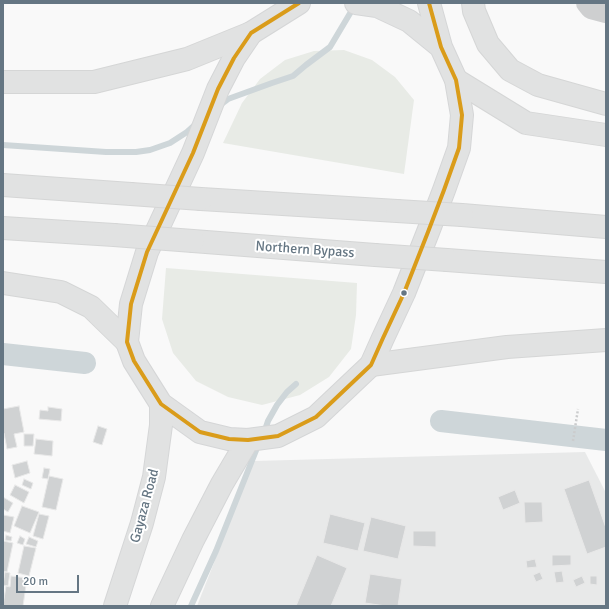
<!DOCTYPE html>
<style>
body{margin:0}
#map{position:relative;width:609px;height:609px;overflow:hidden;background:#f9f9f9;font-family:Signika,sans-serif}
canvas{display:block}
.frame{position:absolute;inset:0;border:4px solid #657683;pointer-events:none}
.scale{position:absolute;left:16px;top:575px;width:63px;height:18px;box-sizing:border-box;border:2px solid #657683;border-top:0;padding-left:5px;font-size:12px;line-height:14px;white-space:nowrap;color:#657683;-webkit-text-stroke:3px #fff;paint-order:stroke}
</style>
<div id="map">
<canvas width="609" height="609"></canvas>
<div class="frame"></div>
<div class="scale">20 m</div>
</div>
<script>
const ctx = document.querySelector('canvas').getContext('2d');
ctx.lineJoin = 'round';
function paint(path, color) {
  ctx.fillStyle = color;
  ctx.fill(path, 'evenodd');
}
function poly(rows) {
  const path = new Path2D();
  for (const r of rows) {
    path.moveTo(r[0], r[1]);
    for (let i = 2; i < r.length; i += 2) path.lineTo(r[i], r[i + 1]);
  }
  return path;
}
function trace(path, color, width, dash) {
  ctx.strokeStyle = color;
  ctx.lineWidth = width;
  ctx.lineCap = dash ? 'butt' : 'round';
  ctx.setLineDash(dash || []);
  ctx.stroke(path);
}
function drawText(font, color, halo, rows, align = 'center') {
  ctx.font = font + ' Signika,sans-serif';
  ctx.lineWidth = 4;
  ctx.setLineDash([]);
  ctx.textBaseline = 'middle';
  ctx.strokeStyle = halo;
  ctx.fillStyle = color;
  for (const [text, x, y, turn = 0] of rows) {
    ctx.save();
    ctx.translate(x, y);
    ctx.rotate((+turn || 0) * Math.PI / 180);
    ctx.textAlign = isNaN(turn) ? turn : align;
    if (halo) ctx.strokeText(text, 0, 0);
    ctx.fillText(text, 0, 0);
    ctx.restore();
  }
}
const built = poly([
 [585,452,606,493,606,606,197,606,254,461]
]);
const green = poly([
 [344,50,372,60,395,77,414,100,404,174,223,143,242,103,260,79,285,60,314,51],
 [166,268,357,283,356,315,351,349,329,377,300,395,262,405,228,397,196,381,173,353,162,319]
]);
const stream = poly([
 [220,105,228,99,272,83,293,76,306,65,330,47,355,5],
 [3,145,106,152,136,152,150,150,170,143,187,132,197,123],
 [264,433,268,421,277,405,287,392,296,384],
 [191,606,216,551,259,443]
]);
const canal = poly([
 [3,354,85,363],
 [441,421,606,440]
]);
const building = poly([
 [19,406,24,432,14,434,17,447,7,449,4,433,3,433,3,409,19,406],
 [48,407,62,409,61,421,39,419,40,410,48,411,48,407],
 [98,426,107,429,102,445,93,442,98,426],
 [24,434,34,434,33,446,24,446,24,434],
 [36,439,53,441,52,456,34,454,36,439],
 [27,461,30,473,15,478,12,465,27,461],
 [44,468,50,469,48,479,42,478,44,468],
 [49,476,63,479,56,510,42,507,49,476],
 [24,479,33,483,31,489,22,485,24,479],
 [589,480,606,528,606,547,587,554,564,489,589,480],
 [15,485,29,492,24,503,10,495,15,485],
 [515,490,520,503,503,510,498,497,515,490],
 [3,497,13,503,8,512,3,509,3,497],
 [524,502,542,502,543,522,525,523,524,502],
 [22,506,39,512,30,533,14,526,22,506],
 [39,514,49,516,43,539,33,536,39,514],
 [330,514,365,523,358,551,323,543,330,514],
 [3,515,14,517,10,533,3,531,3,515],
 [371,517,406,526,398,559,363,551,371,517],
 [413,531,436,531,436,547,413,546,413,531],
 [6,535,12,537,11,541,5,540,6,535],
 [20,536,25,539,23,545,17,543,20,536],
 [29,537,38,541,36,547,26,544,29,537],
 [3,541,13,543,7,572,3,571,3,541],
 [24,546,36,548,29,576,18,573,24,546],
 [317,555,347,568,331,606,296,606,317,555],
 [552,555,571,555,571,565,552,566,552,555],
 [535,559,537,567,527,568,526,561,535,559],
 [562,571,564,582,556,583,554,572,562,571],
 [5,572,10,573,8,586,3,585,5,572],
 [540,572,543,579,536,582,533,575,540,572],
 [370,574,402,579,398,606,386,606,365,603,370,574],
 [11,576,27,578,23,606,3,606,6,586,10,587,11,576],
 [582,576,585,583,576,587,573,580,582,576],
 [590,576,597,576,597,585,590,584,590,576]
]);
const path = poly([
 [573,441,578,409]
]);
const minor = poly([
 [587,3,591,8,606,12]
]);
const major = poly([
 [299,3,251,33,234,58,218,89,193,153,147,252,131,304,127,342,134,361,161,404,200,432,229,439,248,440,278,436,316,417,371,365,383,338,404,293,428,232,444,190,459,148,462,115,456,80,441,47,429,3],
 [356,3,377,6,409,21,441,47],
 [115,606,142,523,154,477,161,425,161,404],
 [162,606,193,540,222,484,248,440]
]);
const highway = poly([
 [473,3,474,11,488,44,510,70,538,85,606,104],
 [456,80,526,123,606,135],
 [3,82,94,82,187,59,251,33],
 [3,185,131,194],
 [201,199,397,211],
 [462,215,606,227],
 [3,228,114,235],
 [193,241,375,255],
 [447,260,606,272],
 [3,283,61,292,91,307,127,342],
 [371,365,507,347,606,340]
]);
const highwayBridge = poly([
 [131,194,201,199],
 [397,211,462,215],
 [114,235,193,241],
 [375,255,447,260]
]);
const bus1 = poly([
 [299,3,251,33,234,58,218,89,193,153,147,252,131,304,127,342,134,361,161,404,200,432,229,439,248,440,278,436,316,417,371,365,383,338,404,293,428,232,444,190,459,148,462,115,456,80,441,47,429,3]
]);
const markers = [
 [404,293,3.5,"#657683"]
];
const streetNames = [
 ["Northern Bypass",305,250,4],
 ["Gayaza Road",145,506,-75]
];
paint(built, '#e8e9e9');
paint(green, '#e8ebe6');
trace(stream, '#ced6d9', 6);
trace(canal, '#ced6d9', 22);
paint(building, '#d0d2d3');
trace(building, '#e8e8e8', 1);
trace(major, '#d5d6d7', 24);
trace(highway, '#d5d6d6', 24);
trace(path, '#cbcccd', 2.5, [2, 2]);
trace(minor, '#cecfd0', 22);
trace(major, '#e1e2e2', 22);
trace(highway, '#e1e2e2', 22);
trace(highwayBridge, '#d5d6d6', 24, []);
trace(highwayBridge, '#e1e2e2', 22);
trace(bus1, '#da9c1a', 4);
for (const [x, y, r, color] of markers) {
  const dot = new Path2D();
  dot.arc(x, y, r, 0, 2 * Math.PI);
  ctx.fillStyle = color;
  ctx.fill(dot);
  trace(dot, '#fff', 1.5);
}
drawText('14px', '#657683', '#fff', streetNames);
</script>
